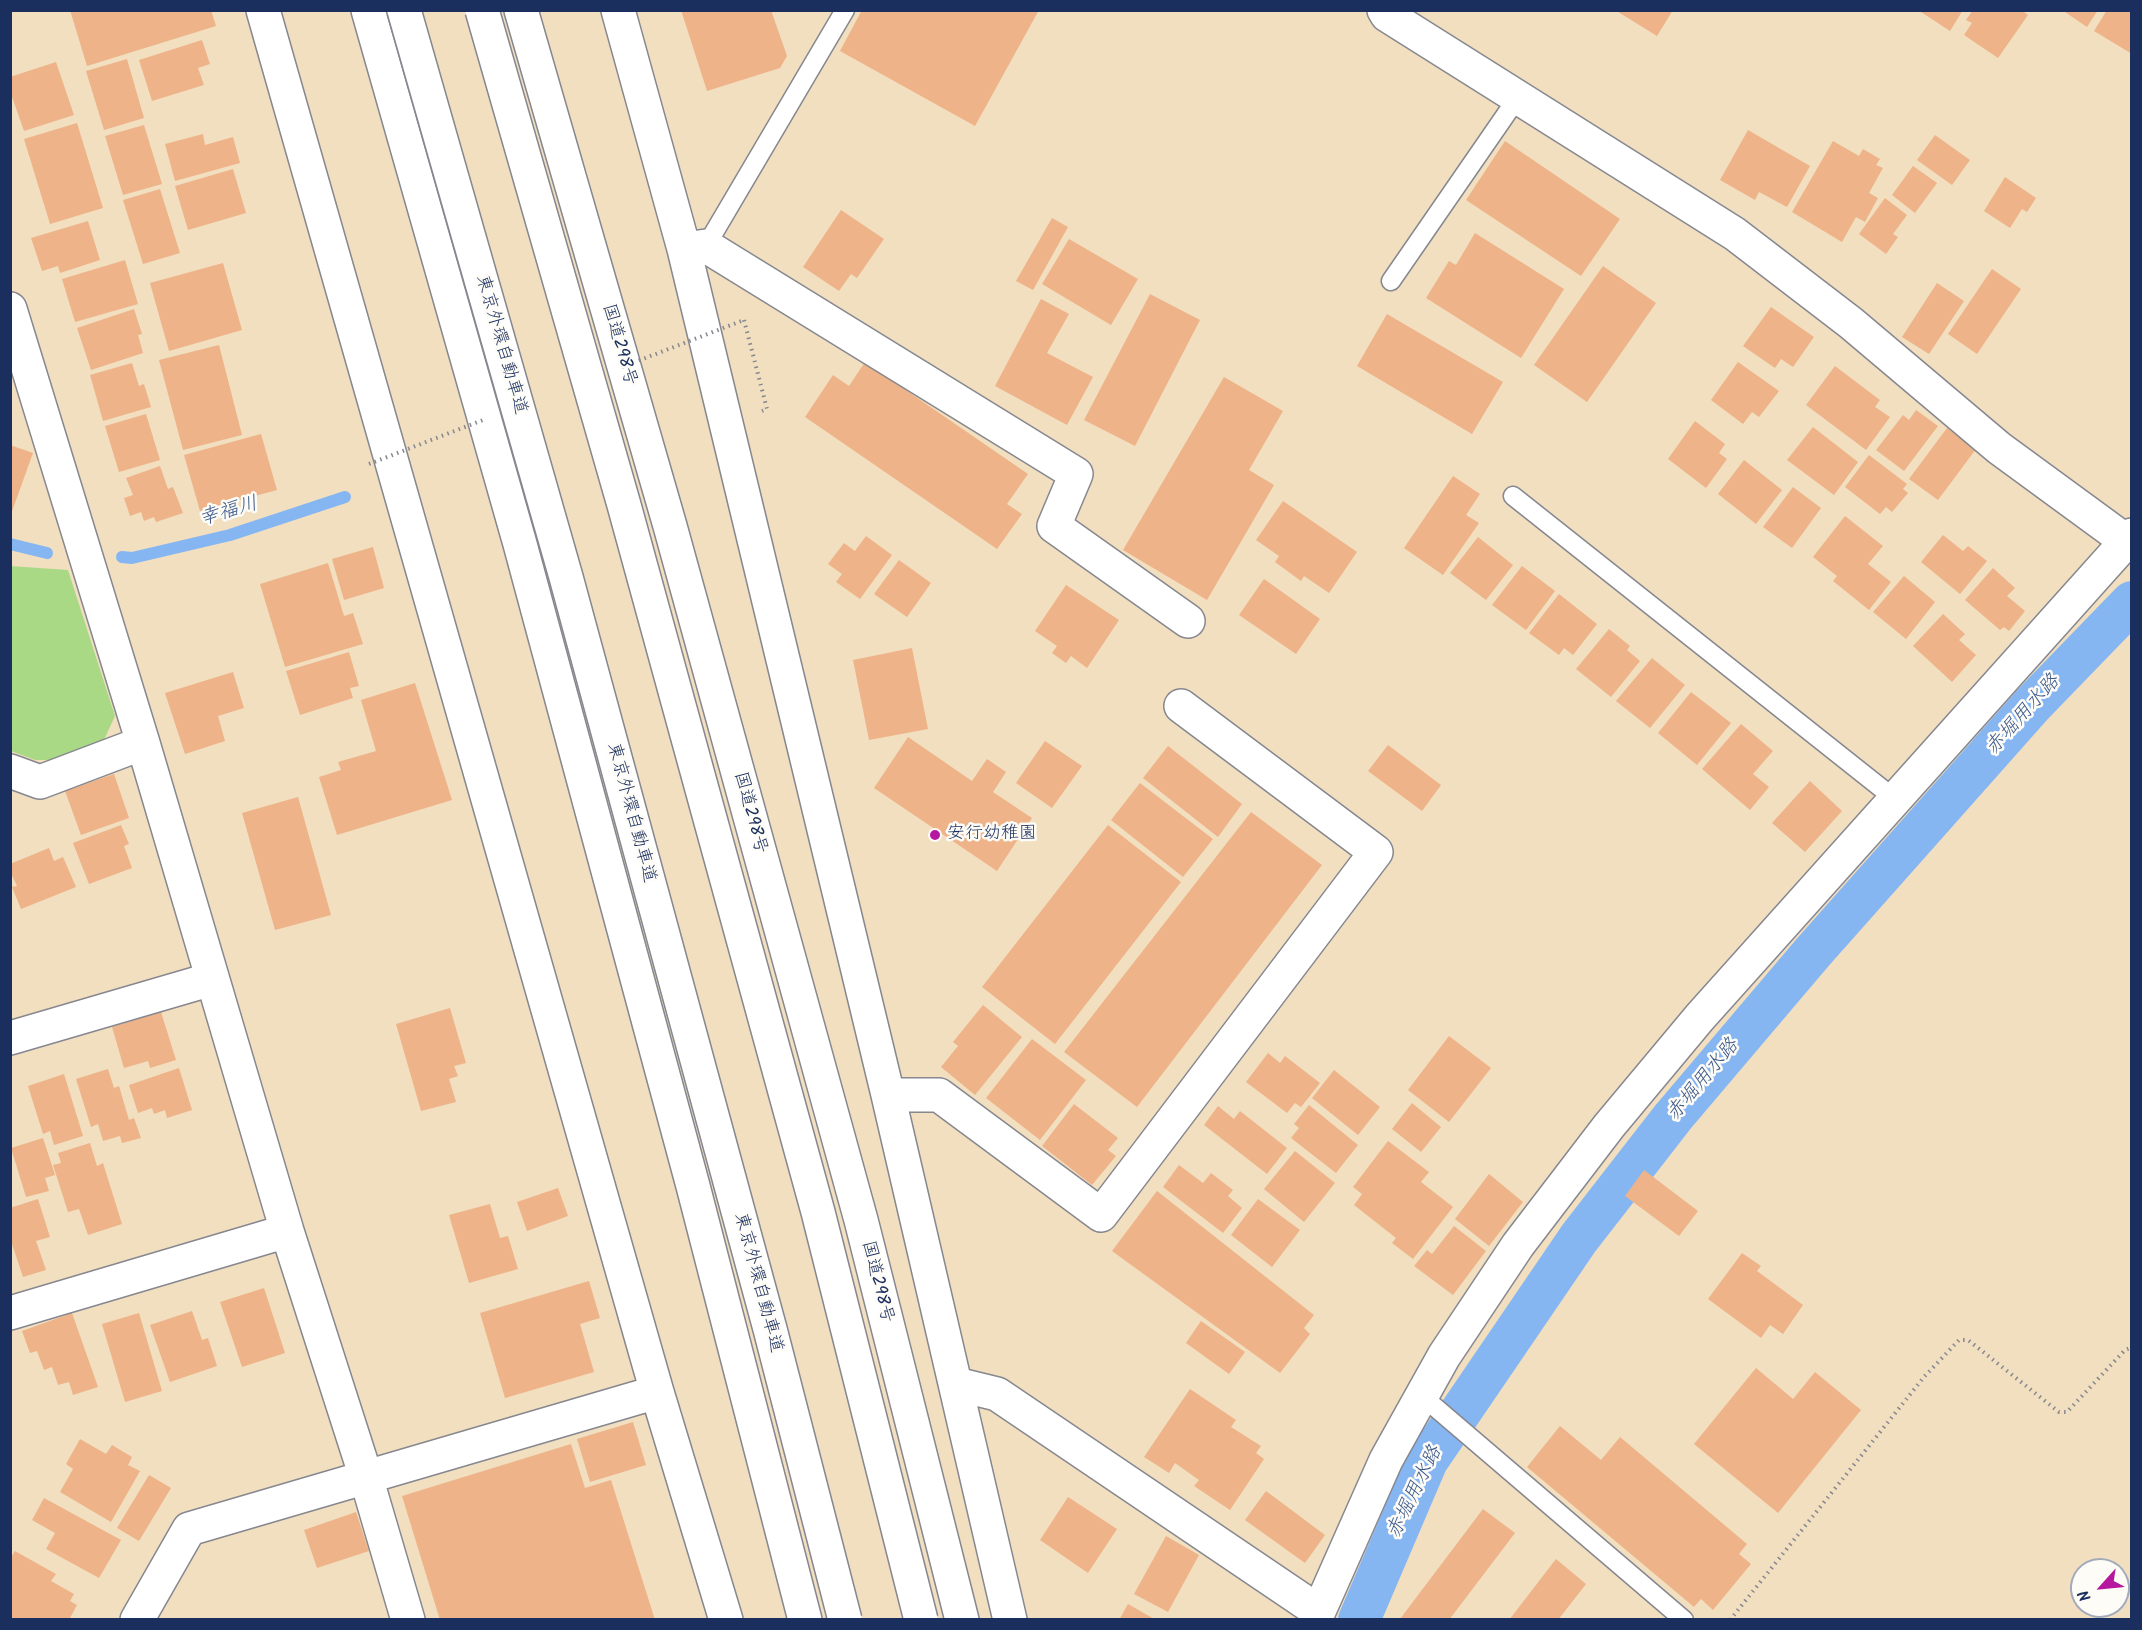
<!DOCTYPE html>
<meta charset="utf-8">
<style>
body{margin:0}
#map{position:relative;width:2142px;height:1630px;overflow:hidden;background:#f1dfc0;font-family:Kalam,sans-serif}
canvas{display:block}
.frame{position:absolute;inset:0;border:12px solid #1b2f5e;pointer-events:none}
.north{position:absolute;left:2070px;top:1558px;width:60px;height:60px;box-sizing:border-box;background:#fdfcf7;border:2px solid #a3aaba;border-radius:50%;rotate:243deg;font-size:16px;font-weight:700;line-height:24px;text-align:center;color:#1b2f5e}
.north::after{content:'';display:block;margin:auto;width:21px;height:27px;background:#b5179e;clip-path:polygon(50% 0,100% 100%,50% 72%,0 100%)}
</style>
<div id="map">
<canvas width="2142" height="1630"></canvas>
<div class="frame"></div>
<div class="north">N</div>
</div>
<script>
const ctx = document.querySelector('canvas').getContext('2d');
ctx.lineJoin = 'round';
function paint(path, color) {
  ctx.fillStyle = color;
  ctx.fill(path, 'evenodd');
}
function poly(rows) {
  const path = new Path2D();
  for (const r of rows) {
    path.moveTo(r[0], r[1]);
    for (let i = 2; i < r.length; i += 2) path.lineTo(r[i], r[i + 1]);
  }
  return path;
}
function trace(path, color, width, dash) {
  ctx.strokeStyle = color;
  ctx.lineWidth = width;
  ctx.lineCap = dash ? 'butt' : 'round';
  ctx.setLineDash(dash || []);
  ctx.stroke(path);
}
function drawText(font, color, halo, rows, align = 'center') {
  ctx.font = font + ' Kalam,"Klee One",sans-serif';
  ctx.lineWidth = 5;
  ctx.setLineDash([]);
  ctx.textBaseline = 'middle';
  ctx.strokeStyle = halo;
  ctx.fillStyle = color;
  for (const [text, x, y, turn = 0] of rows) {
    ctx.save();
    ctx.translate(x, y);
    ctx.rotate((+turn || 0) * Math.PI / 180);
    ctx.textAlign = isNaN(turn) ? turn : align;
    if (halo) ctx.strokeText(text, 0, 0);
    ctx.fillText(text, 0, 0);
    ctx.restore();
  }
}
const green = poly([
 [10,566,68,570,115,716,103,742,60,760,35,760,11,751]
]);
const stream = poly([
 [10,544,47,553],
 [122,557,132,558,230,535,345,497]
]);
const canal = poly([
 [1359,1620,1427,1461,1579,1238,1673,1117,1813,952,2033,704,2132,602]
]);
const building = poly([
 [70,10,211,10,216,26,87,66],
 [681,10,771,10,787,56,780,68,707,91],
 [862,10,1039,10,975,126,840,51],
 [1615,10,1673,10,1657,36],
 [1918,10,1963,10,1950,31],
 [1973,10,2021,10,2028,15,1998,58,1964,35,1972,23,1966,20],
 [2062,10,2098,10,2087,27],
 [2107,10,2132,10,2132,54,2094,31],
 [202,40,210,64,198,68,204,85,152,101,139,60],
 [127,59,144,118,104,130,86,71],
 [56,62,74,115,24,131,10,91,10,77],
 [77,123,103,208,50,224,24,139],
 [144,125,162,184,123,195,105,136],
 [1748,130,1810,166,1787,207,1759,192,1755,200,1720,180],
 [203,134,205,145,233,137,240,163,175,181,165,144],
 [1935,135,1970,160,1952,185,1917,160],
 [1505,141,1620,219,1581,276,1466,200],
 [1833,141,1859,156,1863,149,1880,159,1876,165,1883,168,1869,193,1878,198,1865,222,1856,217,1842,242,1792,212],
 [1913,166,1937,183,1915,213,1892,195],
 [233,169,246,213,188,230,175,186],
 [2005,177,2036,198,2027,212,2022,209,2010,228,1984,211],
 [160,189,180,253,143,264,123,200],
 [1885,198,1907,215,1893,234,1898,237,1886,254,1859,234],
 [841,210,884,239,857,278,851,274,839,291,803,267],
 [1052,218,1068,227,1033,290,1016,281],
 [88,221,100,260,60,273,58,266,42,271,31,238],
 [1475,233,1564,289,1521,358,1426,298,1449,261,1456,265],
 [1069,239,1138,279,1111,325,1042,284],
 [125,260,138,304,75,322,62,279],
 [223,263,242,330,169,351,150,283],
 [1603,266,1656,303,1587,402,1534,365],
 [1992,269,2021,289,1977,354,1948,334],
 [1937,283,1964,301,1929,354,1902,337],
 [1150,294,1200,320,1135,446,1084,420],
 [1041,299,1069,314,1047,353,1093,377,1067,425,995,386],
 [1771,307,1814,337,1793,367,1781,359,1775,368,1743,346],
 [134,309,142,334,138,335,143,353,91,370,77,328],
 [1387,314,1503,382,1472,434,1357,366],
 [219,345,242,435,183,450,159,360],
 [865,362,1028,474,1007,504,1022,514,997,549,805,417,833,375,849,386],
 [1738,362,1779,391,1759,417,1752,412,1743,424,1711,400],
 [132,363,139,386,144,384,151,407,103,421,90,375],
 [1835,366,1880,400,1875,407,1890,417,1866,450,1806,405],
 [1224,377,1283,411,1249,470,1274,485,1207,600,1123,550],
 [1916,410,1938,426,1904,471,1876,450,1903,415,1909,420],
 [146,414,160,460,119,472,105,426],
 [1695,421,1725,444,1719,453,1727,459,1706,488,1668,459],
 [1813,427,1858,462,1834,495,1787,460],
 [1947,428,1976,449,1938,500,1909,479],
 [261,434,277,490,200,511,184,455],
 [10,445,33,453,11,514,10,514],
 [1869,455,1907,484,1903,489,1908,493,1892,512,1886,507,1880,514,1845,487],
 [1744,460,1782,490,1756,524,1718,494],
 [160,466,168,489,173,487,183,513,156,522,154,517,144,521,141,512,130,516,124,498,133,495,126,478],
 [1453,476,1480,494,1466,515,1479,523,1443,575,1404,548],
 [1793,487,1821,508,1792,548,1763,527],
 [1283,501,1357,552,1329,593,1304,576,1301,581,1275,562,1279,556,1256,540],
 [1845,516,1883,546,1868,564,1891,582,1869,610,1833,581,1837,576,1813,557],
 [1943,535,1963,551,1968,546,1987,561,1960,594,1921,562],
 [866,536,892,555,860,599,836,582,842,574,828,564,844,543,855,551],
 [1478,537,1513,565,1486,600,1450,573],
 [373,547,384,588,344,600,332,559],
 [899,560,931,583,907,617,874,594],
 [328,563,344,616,353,613,363,644,285,667,260,584],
 [1522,566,1555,591,1526,630,1492,605],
 [1993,568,2015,588,2007,596,2025,611,2009,631,2004,627,2000,630,1965,600],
 [1904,576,1935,602,1906,639,1873,612],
 [1264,579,1320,619,1296,654,1239,615],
 [1066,585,1119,620,1087,668,1071,656,1066,663,1052,653,1057,646,1035,631],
 [1559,594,1597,624,1573,655,1564,648,1559,655,1529,633],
 [1943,614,1965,634,1959,640,1976,655,1952,682,1913,646],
 [1609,629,1630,646,1627,650,1640,661,1611,697,1576,669],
 [912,648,928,729,869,740,853,660],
 [349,652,359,686,350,688,353,698,300,715,286,671],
 [1652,658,1685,685,1650,728,1616,701],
 [233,672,244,708,218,716,225,741,185,754,165,693],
 [415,683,452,800,337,835,319,777,341,770,338,762,376,751,361,700],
 [1691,692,1731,723,1697,765,1658,733],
 [1741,724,1773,751,1753,774,1769,787,1750,810,1702,769],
 [908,737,972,781,987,759,1006,772,993,792,1032,818,997,871,874,788],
 [1045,741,1082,766,1052,808,1016,783],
 [1388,745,1441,785,1422,811,1368,771],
 [1168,746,1242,804,1218,837,1143,778],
 [114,774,129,818,81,835,65,791],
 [1810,781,1842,811,1805,852,1772,823],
 [1140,783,1213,839,1183,877,1111,820],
 [298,797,331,915,275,930,242,813],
 [1251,812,1322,865,1137,1107,1064,1052],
 [121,825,129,844,124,846,132,868,89,884,73,843],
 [1108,825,1181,882,1055,1044,982,987],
 [49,848,54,861,63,857,76,887,21,909,12,887,17,886,10,871,10,864],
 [983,1005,1022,1037,975,1095,941,1067,958,1046,953,1042],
 [450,1008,466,1063,454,1066,458,1076,449,1079,456,1102,421,1111,396,1024],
 [161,1012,176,1060,150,1068,148,1061,124,1068,112,1027],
 [1449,1036,1491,1068,1449,1122,1408,1090],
 [1032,1039,1086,1080,1040,1140,986,1098],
 [1268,1053,1280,1063,1285,1056,1320,1083,1301,1107,1295,1103,1287,1113,1246,1082],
 [179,1068,192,1110,167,1118,165,1110,154,1114,152,1108,138,1113,129,1085],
 [108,1069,114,1088,119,1086,129,1120,134,1118,141,1138,122,1143,120,1136,103,1141,98,1124,91,1127,76,1079],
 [1334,1070,1380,1107,1358,1135,1312,1098],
 [64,1074,83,1136,54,1145,50,1131,43,1134,28,1086],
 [1412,1103,1441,1127,1421,1152,1392,1129],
 [1074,1104,1118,1138,1108,1150,1116,1156,1092,1185,1042,1146],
 [1309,1105,1358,1145,1336,1173,1291,1138,1299,1128,1294,1124],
 [1218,1106,1234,1119,1240,1111,1287,1148,1267,1174,1204,1125],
 [43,1138,55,1175,45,1178,49,1191,26,1197,11,1148],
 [1388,1141,1429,1172,1421,1182,1453,1207,1413,1259,1392,1243,1396,1238,1354,1205,1362,1194,1353,1187],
 [90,1143,97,1166,103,1163,122,1224,88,1235,79,1209,68,1212,53,1165,61,1163,58,1153],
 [1295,1151,1335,1183,1304,1222,1264,1189],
 [1179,1165,1203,1183,1211,1173,1233,1190,1228,1196,1242,1208,1223,1233,1163,1187],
 [1644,1170,1698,1211,1679,1236,1625,1196],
 [1489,1174,1523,1202,1489,1246,1455,1219],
 [558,1188,568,1216,527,1231,517,1202],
 [1157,1191,1314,1315,1304,1328,1310,1334,1280,1373,1112,1251],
 [38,1199,50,1237,36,1241,46,1270,23,1277,10,1238,10,1208],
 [1258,1199,1300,1230,1272,1267,1231,1235],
 [490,1204,500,1238,508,1236,518,1269,469,1283,449,1215],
 [1454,1226,1486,1251,1453,1295,1414,1266,1427,1250,1432,1254],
 [1742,1253,1761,1266,1757,1271,1803,1305,1783,1334,1770,1325,1761,1338,1708,1299],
 [589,1281,600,1318,580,1324,594,1372,505,1398,480,1313],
 [264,1288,285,1353,242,1367,220,1302],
 [192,1311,202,1340,208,1338,217,1366,170,1382,150,1325],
 [72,1313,98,1387,73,1395,69,1382,58,1385,52,1367,44,1370,37,1351,30,1353,22,1331],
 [139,1313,162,1391,125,1402,102,1324],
 [1201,1321,1245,1352,1229,1374,1186,1343],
 [1756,1368,1793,1399,1815,1372,1861,1410,1778,1513,1694,1444],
 [1190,1389,1236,1420,1231,1427,1261,1446,1256,1453,1264,1459,1230,1510,1194,1486,1199,1480,1175,1463,1169,1473,1144,1457],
 [633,1422,646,1465,590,1482,577,1439],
 [1560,1426,1601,1460,1620,1437,1747,1544,1739,1554,1751,1564,1713,1610,1701,1599,1694,1607,1527,1467],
 [80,1439,106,1454,112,1445,132,1457,128,1465,140,1471,111,1522,60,1492,73,1469,66,1464],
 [571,1444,585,1488,611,1480,655,1620,440,1620,402,1496],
 [149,1475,171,1488,139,1541,117,1528],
 [1266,1491,1325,1535,1305,1563,1245,1520],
 [1068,1497,1117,1529,1088,1573,1040,1540],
 [44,1498,121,1540,99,1578,46,1549,55,1533,32,1520],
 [1483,1509,1515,1533,1449,1620,1401,1620,1400,1619],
 [356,1512,369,1551,317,1568,304,1530],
 [1166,1536,1199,1555,1168,1612,1134,1594],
 [15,1551,56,1574,51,1581,74,1594,70,1601,77,1605,69,1620,14,1620,10,1617,10,1559],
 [1556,1559,1586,1584,1558,1620,1509,1620],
 [1128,1604,1156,1620,1119,1620]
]);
const path = poly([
 [744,320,767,409,762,411],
 [1730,1620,1924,1377,1959,1340,1968,1340,2059,1412,2067,1412,2125,1350,2130,1348,2132,1349]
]);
const lane = poly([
 [706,246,845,10],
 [1391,281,1518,97],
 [1513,496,1895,799],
 [1422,1396,1684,1620]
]);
const street = poly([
 [263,10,657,1392,726,1620],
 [618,10,684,249,888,1095,1010,1620],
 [1384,10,1387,15,1735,234,1851,323,1999,448,2126,541],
 [684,249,706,246,1076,474,1054,526,1188,621],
 [10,309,143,743,287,1231,366,1477,408,1620],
 [10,771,40,782,143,743],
 [10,1038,212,979],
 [888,1095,939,1095,1101,1215,1376,852,1181,706],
 [10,1313,287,1231],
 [956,1384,997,1394,1318,1611],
 [137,1620,189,1529,657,1392]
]);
const secondary = poly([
 [1315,1620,1386,1460,1444,1356,1518,1245,1609,1126,1700,1017,2132,535]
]);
const highway = poly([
 [368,10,520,544,693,1186,805,1620],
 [521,10,670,526,861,1220,962,1620]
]);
const pathBridge = poly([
 [622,367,744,320],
 [369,464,483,420]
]);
const highwayBridge = poly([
 [404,10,566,577,770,1329,845,1620],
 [482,10,624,505,818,1212,921,1620]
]);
const markers = [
 [935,835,6,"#b5179e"]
];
const streetNames = [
 ["東京外環自動車道",500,345,74],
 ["国道298号",618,345,74],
 ["東京外環自動車道",630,813,75],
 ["国道298号",749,813,75],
 ["国道298号",876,1282,76],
 ["東京外環自動車道",757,1283,75]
];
const poiNames = [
 ["安行幼稚園",947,835]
];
const waterNames = [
 ["幸福川",229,513,-16],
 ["赤堀用水路",2024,716,-48],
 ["赤堀用水路",1704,1081,-50],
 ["赤堀用水路",1416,1493,-64]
];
paint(green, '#aad986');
trace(stream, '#86b6f2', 12);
trace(canal, '#86b6f2', 42);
paint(building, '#eeb388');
trace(lane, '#86878f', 21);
trace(street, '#86878f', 36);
trace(secondary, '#86878f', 36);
trace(highway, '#86878f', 36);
trace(path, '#86878f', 4, [1.5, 4.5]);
trace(lane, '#fff', 18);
trace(street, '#fff', 33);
trace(secondary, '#fff', 33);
trace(highway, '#fff', 33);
trace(highwayBridge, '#86878f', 36, []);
trace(pathBridge, '#86878f', 4, [1.5, 4.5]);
trace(highwayBridge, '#fff', 33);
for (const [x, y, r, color] of markers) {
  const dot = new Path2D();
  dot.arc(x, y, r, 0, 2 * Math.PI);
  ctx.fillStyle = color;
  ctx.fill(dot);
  trace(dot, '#fdfcf7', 2);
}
drawText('18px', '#1b2f5e', '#fdfcf7', streetNames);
drawText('18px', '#1b2f5e', '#fdfcf7', poiNames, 'left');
drawText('italic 20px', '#3b588a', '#fdfcf7', waterNames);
</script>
